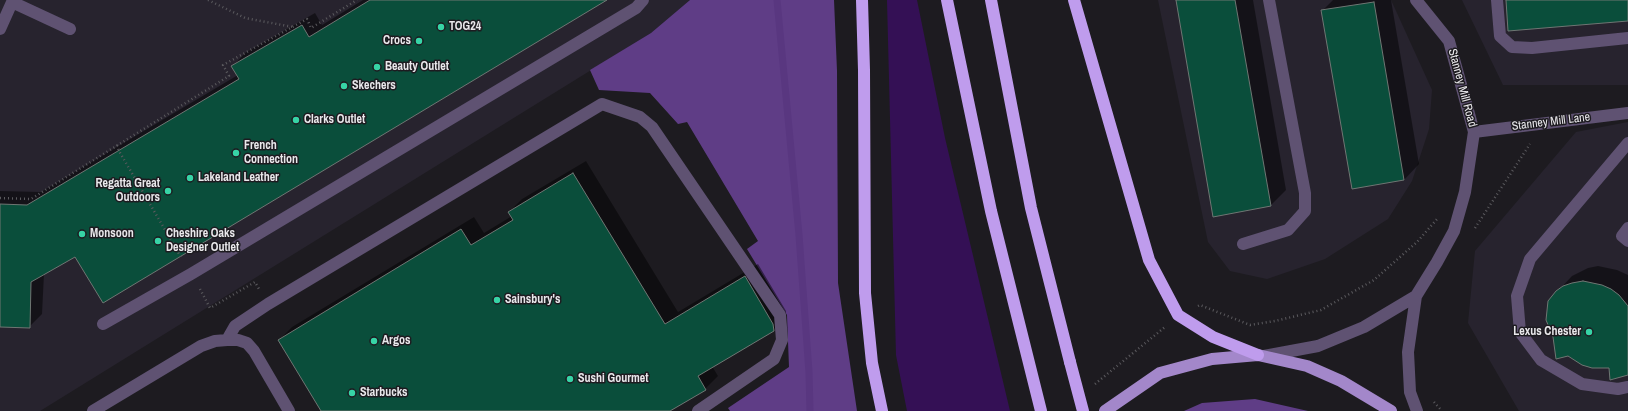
<!DOCTYPE html>
<style>
body{margin:0}
canvas{display:block;background:#1d1b20}
</style>
<canvas width="1628" height="411"></canvas>
<script>
const ctx = document.querySelector('canvas').getContext('2d');
ctx.lineJoin = 'round';
function paint(path, color) {
  ctx.fillStyle = color;
  ctx.fill(path, 'evenodd');
}
function poly(rows) {
  const path = new Path2D();
  for (const r of rows) {
    path.moveTo(r[0], r[1]);
    for (let i = 2; i < r.length; i += 2) path.lineTo(r[i], r[i + 1]);
  }
  return path;
}
function trace(path, color, width, dash) {
  ctx.strokeStyle = color;
  ctx.lineWidth = width;
  ctx.lineCap = dash ? 'butt' : 'round';
  ctx.setLineDash(dash || []);
  ctx.stroke(path);
}
function drawText(font, color, halo, rows, align = 'center') {
  ctx.font = font + ' "Archivo Narrow",sans-serif';
  ctx.lineWidth = 3;
  ctx.setLineDash([]);
  ctx.textBaseline = 'middle';
  ctx.strokeStyle = halo;
  ctx.fillStyle = color;
  for (const [text, x, y, turn = 0] of rows) {
    ctx.save();
    ctx.translate(x, y);
    ctx.rotate((+turn || 0) * Math.PI / 180);
    ctx.textAlign = isNaN(turn) ? turn : align;
    if (halo) ctx.strokeText(text, 0, 0);
    ctx.fillText(text, 0, 0);
    ctx.restore();
  }
}
const built = poly([
 [0,0,690,0,651,33,40,411,0,411],
 [1158,0,1391,0,1432,90,1429,129,1412,181,1388,219,1325,259,1267,279,1230,271,1208,242],
 [1462,0,1628,0,1628,85,1503,85],
 [1628,122,1628,411,1519,411,1468,323,1475,251,1576,132]
]);
const green = poly([
 [887,0,917,0,945,138,1010,411,907,411,896,355]
]);
const forest = poly([
 [690,0,834,0,837,71,838,283,857,411,730,411,728,408,789,367,787,315,747,249,758,241,687,122,678,124,650,93,599,90,590,70,651,33],
 [1255,399,1308,411,1184,411,1202,403]
]);
const shadow = poly([
 [363,0,605,0,76,255,44,274,42,314,29,327,0,326,0,191,41,192,238,75,233,66,245,53,315,13,322,25],
 [1177,0,1253,0,1286,190,1271,205],
 [1333,0,1391,0,1419,164,1404,180,1323,10],
 [586,161,678,312,758,264,786,311,786,317,773,330,712,366,718,376,705,389,668,411,322,411,279,340,292,327,474,217,484,233,512,216,509,212,522,199],
 [1598,266,1617,270,1628,275,1628,374,1612,380,1610,367,1557,292,1572,276,1588,268]
]);
const stream = poly([
 [777,0,799,235,809,372,810,411]
]);
const building = poly([
 [370,0,607,0,103,303,75,257,31,282,30,328,0,327,0,204,27,205,239,79,231,66,302,25,309,37,370,0],
 [1176,0,1235,0,1271,206,1213,217,1176,0],
 [1506,0,1628,0,1628,21,1508,31,1506,0],
 [1374,2,1404,180,1352,189,1321,10,1374,2],
 [573,173,665,324,745,276,773,324,774,331,698,376,706,390,670,411,321,411,278,340,461,229,471,245,513,220,508,212,573,173],
 [1583,281,1602,285,1611,289,1619,295,1628,306,1628,375,1610,380,1609,368,1592,368,1582,365,1568,356,1556,359,1553,337,1546,320,1548,301,1556,291,1563,286,1572,283,1583,281]
]);
const path = poly([
 [208,0,245,18,293,27],
 [117,145,119,151,182,259],
 [0,198,31,199,229,76,223,65,307,19,311,28,357,0],
 [1475,228,1530,144],
 [200,289,210,308,255,282,259,289],
 [1198,306,1200,305,1250,325,1275,321,1321,310,1374,280,1417,242,1438,218],
 [1095,384,1165,327],
 [1434,402,1442,411]
]);
const minor = poly([
 [1416,0,1449,41,1474,132,1465,192,1454,231,1437,262,1416,296,1408,352,1410,392,1417,411],
 [1497,0,1500,36,1512,47,1532,48,1628,38],
 [12,2,70,29],
 [0,29,13,0],
 [1474,132,1628,113],
 [1628,143,1530,259,1517,296,1520,332,1541,360,1582,384,1618,389,1628,387],
 [1628,228,1622,236,1628,241],
 [1243,244,1288,230,1305,211,1305,193,1269,0],
 [103,324,191,274,636,8,643,0],
 [227,340,235,326,268,304,602,104,640,117,652,127,780,315,782,340,774,359,698,411],
 [1264,356,1318,346,1364,327,1416,296],
 [93,411,201,346,215,341,227,340,238,340,247,343,254,351,289,411]
]);
const major = poly([
 [1105,411,1160,373,1212,359,1258,355,1307,366,1341,381,1391,411]
]);
const highway = poly([
 [862,0,864,70,865,293,872,363,882,411],
 [947,0,991,211,1041,411],
 [991,0,1031,208,1070,362],
 [1074,0,1149,260,1178,315,1213,337,1258,355]
]);
const highwayBridge = poly([
 [1070,362,1083,411]
]);
const markers = [
 [441,27,4,"#37d4a6"],
 [419,41,4,"#37d4a6"],
 [377,67,4,"#37d4a6"],
 [344,86,4,"#37d4a6"],
 [296,120,4,"#37d4a6"],
 [236,153,4,"#37d4a6"],
 [190,178,4,"#37d4a6"],
 [168,191,4,"#37d4a6"],
 [82,234,4,"#37d4a6"],
 [158,241,4,"#37d4a6"],
 [497,300,4,"#37d4a6"],
 [1589,332,4,"#37d4a6"],
 [374,341,4,"#37d4a6"],
 [570,379,4,"#37d4a6"],
 [352,393,4,"#37d4a6"]
];
const poiNames = [
 ["TOG24",449,27],
 ["Crocs",411,41,"right"],
 ["Beauty Outlet",385,67],
 ["Skechers",352,86],
 ["Clarks Outlet",304,120],
 ["French",244,146],
 ["Connection",244,160],
 ["Lakeland Leather",198,178],
 ["Regatta Great",160,184,"right"],
 ["Outdoors",160,198,"right"],
 ["Monsoon",90,234],
 ["Cheshire Oaks",166,234],
 ["Designer Outlet",166,248],
 ["Sainsbury's",505,300],
 ["Lexus Chester",1581,332,"right"],
 ["Argos",382,341],
 ["Sushi Gourmet",578,379],
 ["Starbucks",360,393]
];
const streetNames = [
 ["Stanney Mill Road",1462,88,75],
 ["Stanney Mill Lane",1551,122,-7]
];
paint(built, '#27232e');
paint(green, '#341055');
paint(forest, '#5f3d86');
paint(shadow, '#0007');
trace(stream, '#593780', 7);
paint(building, '#0a4e3b');
trace(building, '#6f7673', 1);
trace(path, '#5b5a5e', 2.5, [1, 3]);
trace(minor, '#5f5272', 12);
trace(major, '#a387ca', 12);
trace(highway, '#bf9ced', 12);
trace(highwayBridge, '#bf9ced', 12);
for (const [x, y, r, color] of markers) {
  const dot = new Path2D();
  dot.arc(x, y, r, 0, 2 * Math.PI);
  ctx.fillStyle = color;
  ctx.fill(dot);
  trace(dot, '#1d1b20', 1.5);
}
drawText('bold 12px', '#e9e8eb', '#1d1b20', poiNames, 'left');
drawText('12px', '#e9e8eb', '#1d1b20', streetNames);
</script>
